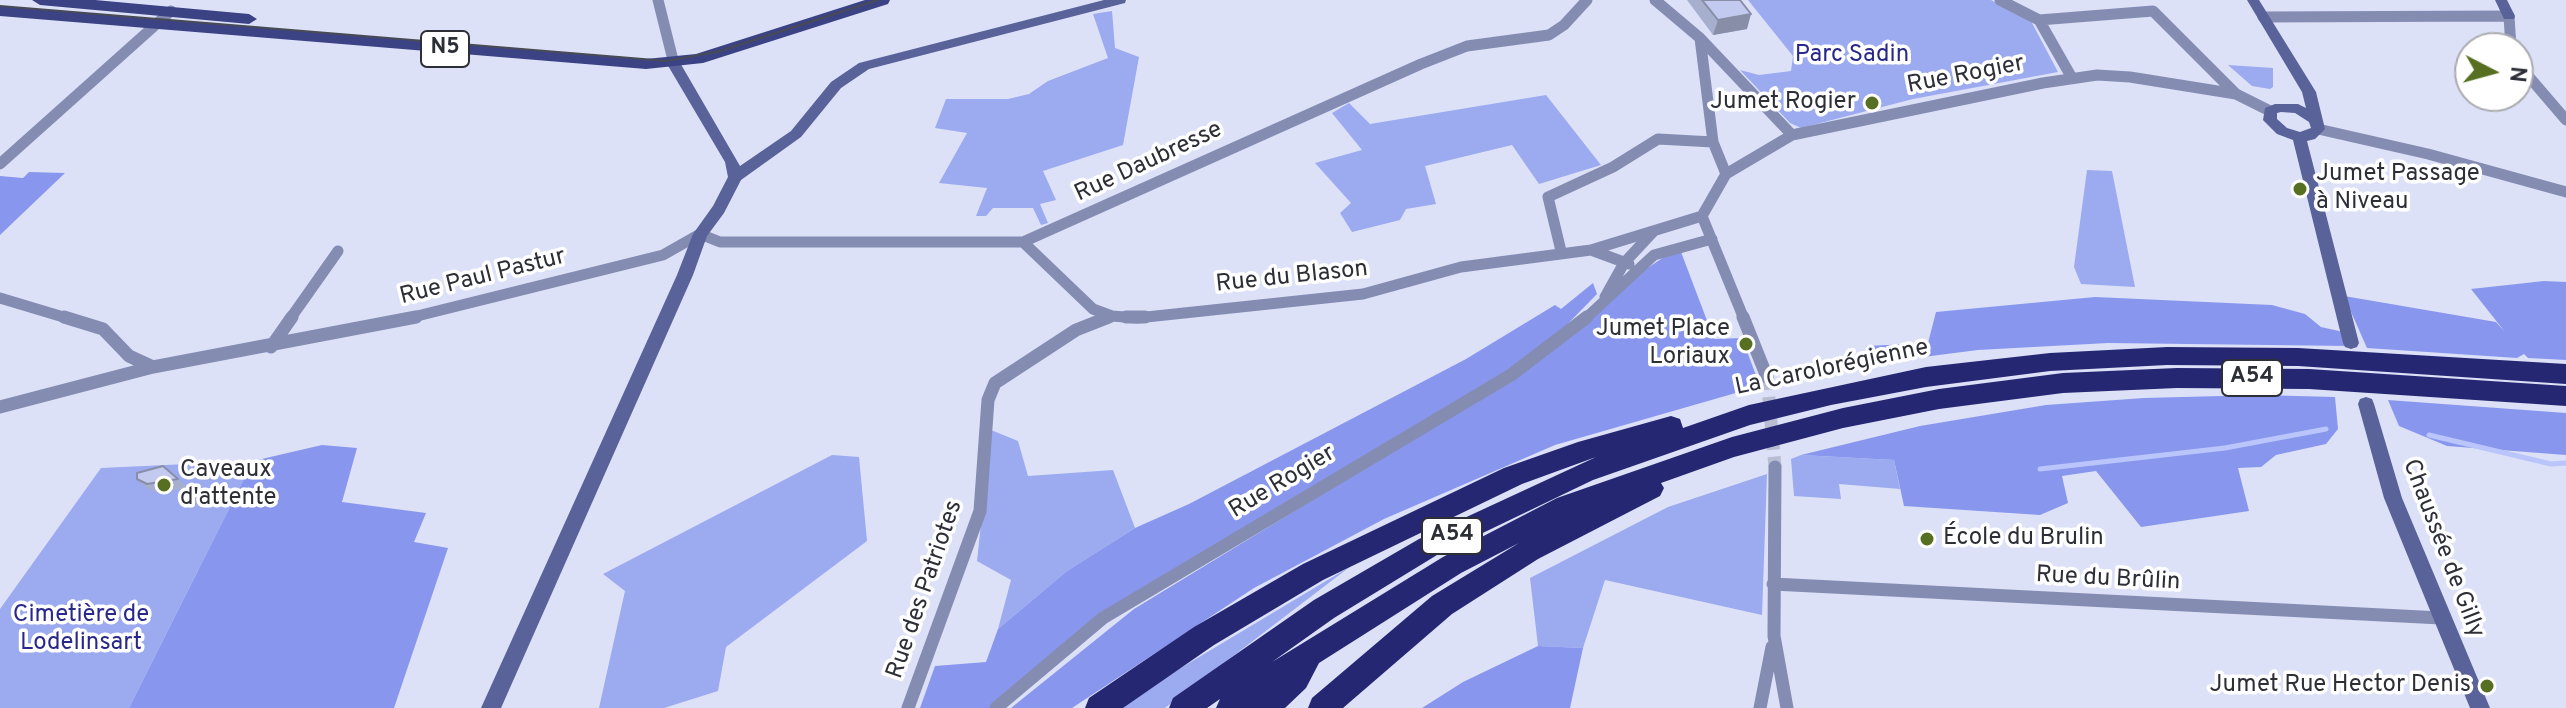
<!DOCTYPE html>
<meta charset="utf-8">
<style>
body{margin:0}
#map{position:relative;width:2566px;height:708px;overflow:hidden;background:#dce1f8;font-family:Overpass,sans-serif}
canvas{display:block}
.north{position:absolute;left:2454px;top:32px;width:80px;height:80px;box-sizing:border-box;background:#fff;border:2px solid #abacaf;border-radius:50%;rotate:96deg;font-size:22px;font-weight:700;line-height:32px;text-align:center;color:#2d2f37}
.north::after{content:'';display:block;margin:auto;width:28px;height:36px;background:#566f21;clip-path:polygon(50% 0,100% 100%,50% 72%,0 100%)}
</style>
<div id="map">
<canvas width="2566" height="708"></canvas>
<div class="north">N</div>
</div>
<script>
const ctx = document.querySelector('canvas').getContext('2d');
ctx.lineJoin = 'round';
function paint(path, color) {
  ctx.fillStyle = color;
  ctx.fill(path, 'evenodd');
}
function poly(rows) {
  const path = new Path2D();
  for (const r of rows) {
    path.moveTo(r[0], r[1]);
    for (let i = 2; i < r.length; i += 2) path.lineTo(r[i], r[i + 1]);
  }
  return path;
}
function trace(path, color, width, dash) {
  ctx.strokeStyle = color;
  ctx.lineWidth = width;
  ctx.lineCap = dash ? 'butt' : 'round';
  ctx.setLineDash(dash || []);
  ctx.stroke(path);
}
function drawText(font, color, halo, rows, align = 'center') {
  ctx.font = font + ' Overpass,sans-serif';
  ctx.lineWidth = 7;
  ctx.setLineDash([]);
  ctx.textBaseline = 'middle';
  ctx.strokeStyle = halo;
  ctx.fillStyle = color;
  for (const [text, x, y, turn = 0] of rows) {
    ctx.save();
    ctx.translate(x, y);
    ctx.rotate((+turn || 0) * Math.PI / 180);
    ctx.textAlign = isNaN(turn) ? turn : align;
    if (halo) ctx.strokeText(text, 0, 0);
    ctx.fillText(text, 0, 0);
    ctx.restore();
  }
}
const green = poly([
 [1748,0,1991,0,2031,21,2058,72,1913,99,1801,128,1790,123,1740,70,1759,75,1791,71,1793,56],
 [1112,11,1115,48,1139,57,1123,145,1043,171,1056,200,1040,204,1048,223,1041,225,1033,208,993,208,986,216,976,216,987,188,939,183,967,133,935,128,946,99,1008,99,1029,94,1048,81,1108,58,1093,14],
 [2228,65,2273,68,2273,87,2270,89,2252,86],
 [1546,95,1601,165,1539,184,1512,145,1425,166,1436,204,1406,209,1400,220,1352,232,1340,213,1351,203,1315,163,1362,150,1332,113,1349,103,1370,124],
 [2087,170,2112,171,2135,287,2081,284,2074,267],
 [991,430,1018,441,1028,476,1113,470,1135,528,1067,571,998,629,1011,580,977,561],
 [832,455,859,457,867,541,726,647,718,691,664,708,599,708,625,591,603,574],
 [1801,455,1894,460,1900,489,1839,484,1841,499,1794,496,1791,459],
 [253,461,129,708,0,708,0,609,101,468],
 [1767,474,1762,615,1605,580,1583,648,1538,646,1530,578,1668,507],
 [1351,566,1165,708,1115,708,1119,705]
]);
const forest = poly([
 [29,172,65,173,0,235,0,176,23,178],
 [1681,252,1714,339,1742,338,1760,386,1555,445,1384,519,1254,588,1072,708,1011,708,1134,609,1375,462,1141,595,997,708,920,708,935,666,986,662,998,629,1067,571,1135,528,1189,504,1466,359,1555,305,1561,309,1593,283,1597,294,1549,343,1634,277,1667,255],
 [2544,281,2566,282,2566,360,2528,358,2524,354,2517,358,2367,348,2344,296,2496,322,2505,332,2471,289],
 [2095,297,2272,305,2305,314,2321,327,2348,333,2348,346,2108,343,1978,350,1868,364,1866,346,1928,343,1936,312],
 [2260,395,2335,397,2338,429,2326,444,2276,455,2261,467,2238,468,2249,511,2141,527,2096,471,2062,476,2068,503,2040,515,1904,506,1894,460,1801,455,1920,426,2046,405,2144,398],
 [2388,400,2566,413,2566,455,2447,446,2399,426],
 [322,445,357,448,342,502,426,513,414,542,448,548,394,708,129,708,253,461],
 [1538,646,1583,648,1570,708,1422,708,1463,682]
]);
const stream = poly([
 [2429,435,2551,464,2566,463],
 [2040,469,2225,448,2326,429]
]);
const streetTunnel = poly([
 [1767,377,1775,467]
]);
const streetFar1 = poly([
 [658,0,674,64],
 [1655,0,1700,38,1792,135],
 [2000,0,2039,20,2072,78],
 [2263,17,2509,16,2511,48],
 [2039,20,2153,11,2236,94],
 [1700,38,1713,142,1726,174],
 [2518,64,2566,120],
 [2318,129,2428,154,2566,192],
 [0,164,171,11],
 [1702,216,1726,174,1792,135,2043,83,2097,75,2130,77,2236,94,2270,111],
 [1702,216,1744,319],
 [1023,242,1093,309,1112,316,1137,318,1363,294,1461,267,1591,250,1702,216],
 [1591,250,1629,264],
 [1561,251,1548,197,1613,167,1658,139,1713,142],
 [1605,297,1624,263,1653,232],
 [0,298,70,319],
 [290,319,338,251],
 [405,319,663,255,700,234,720,242,1023,242,1421,64,1467,46,1549,35,1564,25,1587,0],
 [1104,319,1112,316],
 [1585,319,1654,255,1712,239]
]);
const street = poly([
 [64,317,103,329,129,356,153,367],
 [1126,317,1145,317],
 [1743,317,1767,377],
 [271,347,292,317],
 [0,407,153,367,416,317],
 [1775,467,1774,636,1787,708],
 [1773,584,2441,618],
 [908,708,980,511,988,400,995,383,1076,330,1109,317],
 [996,708,1103,618,1511,375,1587,317],
 [1760,708,1772,647]
]);
const secondary = poly([
 [1104,0,1126,0,1125,3,869,69,841,88,801,137,741,180,724,213,707,236,693,275,501,708,481,708,677,275,693,234,713,206,728,177,725,162,667,64,669,61,679,61,740,166,791,131,831,82,859,63,1104,0],
 [2247,0,2259,0,2316,92,2325,129,2315,139,2307,141,2359,343,2357,347,2351,349,2345,347,2343,343,2293,140,2277,134,2263,120,2265,108,2275,104,2298,104,2306,108,2302,92,2247,0],
 [2281,112,2295,113,2309,122,2311,128,2300,132,2287,128,2277,119,2277,113,2281,112],
 [2495,0,2507,0,2515,16,2514,19,2504,19,2495,0],
 [2366,397,2372,399,2374,404,2402,498,2490,708,2470,708,2384,498,2358,404,2360,399,2366,397]
]);
const primary = poly([
 [32,0,95,0,249,14,257,19,249,24,40,5,32,0],
 [865,0,890,0,888,4,703,63,646,69,0,16,0,6,646,59,696,54,865,0]
]);
const highway = poly([
 [2167,347,2298,348,2566,364,2566,384,2298,366,2167,365,2050,371,1926,387,1831,405,1750,425,1593,480,1437,555,1334,618,1272,662,1443,557,1557,498,1732,437,1843,408,1939,389,2063,373,2177,368,2309,369,2566,386,2566,406,2309,389,2177,388,2063,393,1939,409,1843,428,1734,457,1661,483,1664,488,1660,496,1538,559,1452,614,1343,708,1308,708,1312,698,1432,596,1519,543,1461,573,1319,663,1306,688,1285,708,1216,708,1220,699,1207,708,1169,708,1173,698,1314,600,1419,539,1596,457,1522,484,1323,580,1214,645,1123,708,1085,708,1089,698,1194,627,1303,564,1504,468,1578,442,1671,416,1680,419,1683,428,1749,405,1926,367,2050,353,2167,347]
]);
const tram = poly([
 [0,6,667,61,720,51,878,0]
]);
const wall = poly([
 [1687,0,1740,0,1747,29,1713,35],
 [163,466,188,488,157,493,147,488,137,479]
]);
const shadedWall = poly([
 [1751,14,1747,29,1713,35,1718,20]
]);
const building = poly([
 [1702,0,1740,0,1751,14,1718,20,1702,0],
 [163,466,178,479,147,484,137,479,137,473,163,466]
]);
const markers = [
 [1872,103,8,"#566f21"],
 [2300,189,8,"#566f21"],
 [1746,344,8,"#566f21"],
 [164,485,8,"#566f21"],
 [1927,539,8,"#566f21"],
 [2487,686,8,"#566f21"]
];
const shields = [
 [445,49,48],
 [2252,378,60],
 [1452,536,60]
];
const shieldNames = [
 ["N5",445,49],
 ["A54",2252,378],
 ["A54",1452,536]
];
const parkNames = [
 ["Parc Sadin",1852,56],
 ["Cimetière de",81,616],
 ["Lodelinsart",81,644]
];
const streetNames = [
 ["Rue Rogier",1966,76,-11],
 ["Rue Daubresse",1149,163,-25],
 ["Rue Paul Pastur",483,278,-14],
 ["Rue du Blason",1292,278,-6],
 ["La Carolorégienne",1832,369,-12],
 ["Rue Rogier",1283,483,-31],
 ["Chaussée de Gilly",2442,549,69],
 ["Rue du Brûlin",2108,580,3],
 ["Rue des Patriotes",926,590,-71]
];
const poiNames = [
 ["Jumet Rogier",1856,103],
 ["Jumet Passage",2316,175,"left"],
 ["à Niveau",2316,203,"left"],
 ["Jumet Place",1730,330],
 ["Loriaux",1730,358],
 ["Caveaux",180,471,"left"],
 ["d'attente",180,499,"left"],
 ["École du Brulin",1943,539,"left"],
 ["Jumet Rue Hector Denis",2471,686]
];
paint(green, '#9caaf0');
paint(forest, '#8897ed');
trace(stream, '#bac5fb', 5);
trace(streetTunnel, '#b9bdd1', 13, [13, 7]);
trace(streetFar1, '#848cb2', 11);
trace(street, '#848cb2', 13);
paint(secondary, '#596299');
paint(primary, '#3b4385');
paint(highway, '#252773');
trace(tram, '#484b55', 2);
paint(wall, '#a7afce');
paint(shadedWall, '#888ea7');
paint(building, '#c2cbef');
trace(building, '#888ea7', 2);
for (const [x, y, r, color] of markers) {
  const dot = new Path2D();
  dot.arc(x, y, r, 0, 2 * Math.PI);
  ctx.fillStyle = color;
  ctx.fill(dot);
  trace(dot, '#fff', 3);
}
for (const [x, y, w] of shields) {
  const box = new Path2D();
  box.roundRect(x - w / 2, y - 18, w, 36, 6);
  ctx.fillStyle = '#fff';
  ctx.fill(box);
  trace(box, '#2d2f37', 2);
}
drawText('bold 22px', '#2d2f37', null, shieldNames);
drawText('24px', '#29288a', '#fff', parkNames);
drawText('24px', '#2d2f37', '#fff', streetNames);
drawText('24px', '#2d2f37', '#fff', poiNames, 'right');
</script>
